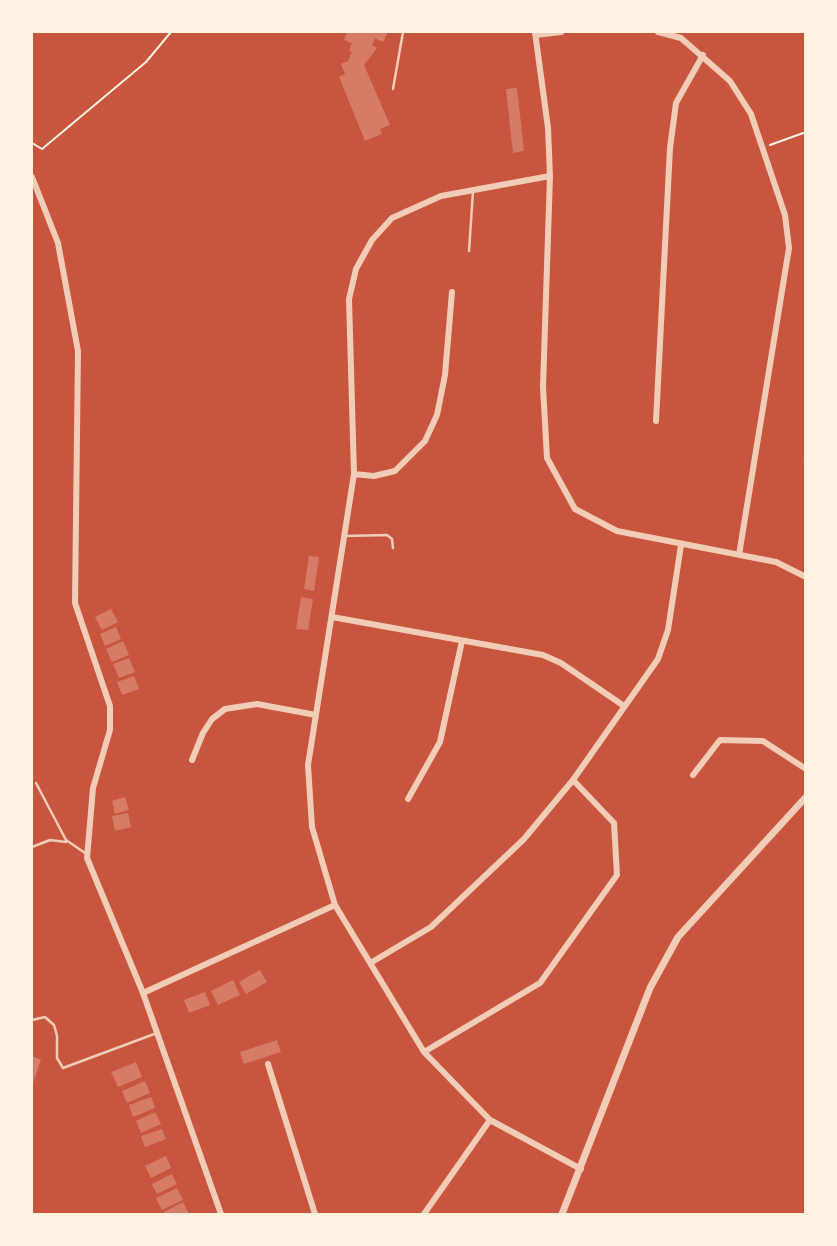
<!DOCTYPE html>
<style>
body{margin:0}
#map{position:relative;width:837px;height:1246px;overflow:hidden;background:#c8553d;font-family:Arial,sans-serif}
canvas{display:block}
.frame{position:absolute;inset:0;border:33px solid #fff3e0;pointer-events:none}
</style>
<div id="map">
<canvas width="837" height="1246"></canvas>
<div class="frame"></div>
</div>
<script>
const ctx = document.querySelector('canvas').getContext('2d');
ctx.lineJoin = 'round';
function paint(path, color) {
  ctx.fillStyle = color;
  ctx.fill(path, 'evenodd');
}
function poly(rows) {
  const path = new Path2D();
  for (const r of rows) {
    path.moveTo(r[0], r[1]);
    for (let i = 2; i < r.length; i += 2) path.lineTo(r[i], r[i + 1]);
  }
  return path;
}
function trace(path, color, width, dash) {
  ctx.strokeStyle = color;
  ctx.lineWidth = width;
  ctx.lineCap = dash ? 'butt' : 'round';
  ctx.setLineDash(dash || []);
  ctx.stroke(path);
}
const building = poly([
 [347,32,388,32,383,42,375,38,372,45,377,48,364,65,390,125,380,129,382,134,365,141,339,77,345,74,341,64,348,61,352,52,349,51,352,43,344,40],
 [517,88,524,151,513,153,506,89],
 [309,556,319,557,314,591,304,589],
 [301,597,313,599,308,630,296,629],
 [111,609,118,622,102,630,95,617],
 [116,627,121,639,105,646,100,634],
 [123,641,129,655,112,662,106,649],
 [129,658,135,672,119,678,113,664],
 [134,676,139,689,122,695,117,682],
 [125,797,129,810,115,814,112,801],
 [128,813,131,827,115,831,112,816],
 [260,970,267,982,246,994,239,982],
 [233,980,240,995,218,1005,211,991],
 [205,992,210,1005,189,1013,184,1000],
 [277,1040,281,1052,244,1064,240,1052],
 [32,1056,41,1060,32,1086],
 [136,1062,142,1077,118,1087,111,1072],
 [145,1081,150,1093,127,1103,122,1091],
 [151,1097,155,1108,133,1117,129,1105],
 [155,1112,161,1124,141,1133,136,1121],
 [162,1129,166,1139,145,1147,141,1136],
 [166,1156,171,1168,151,1178,145,1166],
 [172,1174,177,1184,157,1194,152,1184],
 [177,1188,183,1200,162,1210,156,1198],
 [183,1202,189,1214,165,1214,164,1212]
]);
const path = poly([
 [32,143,42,149,146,62,171,32],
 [770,145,806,132]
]);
const service = poly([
 [393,89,403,32],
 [469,251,473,191],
 [805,462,806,460],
 [345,536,387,535,392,539,393,548],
 [36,783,66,840,85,853],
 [32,847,50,840,66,842],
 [32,1020,45,1017,54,1025,57,1036,57,1058,63,1068,157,1033]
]);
const minor = poly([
 [535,32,548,128,550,176,543,387,547,458,575,509,617,531,776,562,806,577],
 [658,32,681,38,730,81,751,114,785,215,789,248,739,555],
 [536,35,561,32],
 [550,176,441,196,392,218,372,240,356,269,349,299,354,474,308,765,312,827,335,905,424,1052,490,1120,581,1169],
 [32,177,58,243,78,351,75,603,110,706,110,730,93,788,87,858,143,993,221,1214],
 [656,421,670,148,676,103,703,55],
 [354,474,374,476,395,471,425,441,437,415,445,375,452,292],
 [332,617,543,655,561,663,624,706],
 [192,760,203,733,212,719,225,709,257,704,316,715],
 [693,775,720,740,763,741,806,769],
 [408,799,440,742,462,641],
 [372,962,431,927,524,839,573,780,658,659,668,630,681,545],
 [143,993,335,905],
 [424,1052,540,983,617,875,614,823,573,780],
 [268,1064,315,1214],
 [424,1214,490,1120]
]);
const tertiary = poly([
 [562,1214,650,988,678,937,806,797]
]);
paint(building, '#d67c66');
trace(path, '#fff3e0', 2);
trace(service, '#f1ccb7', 2.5);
trace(minor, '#f1ccb7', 6);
trace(tertiary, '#f1ccb7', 7);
</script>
